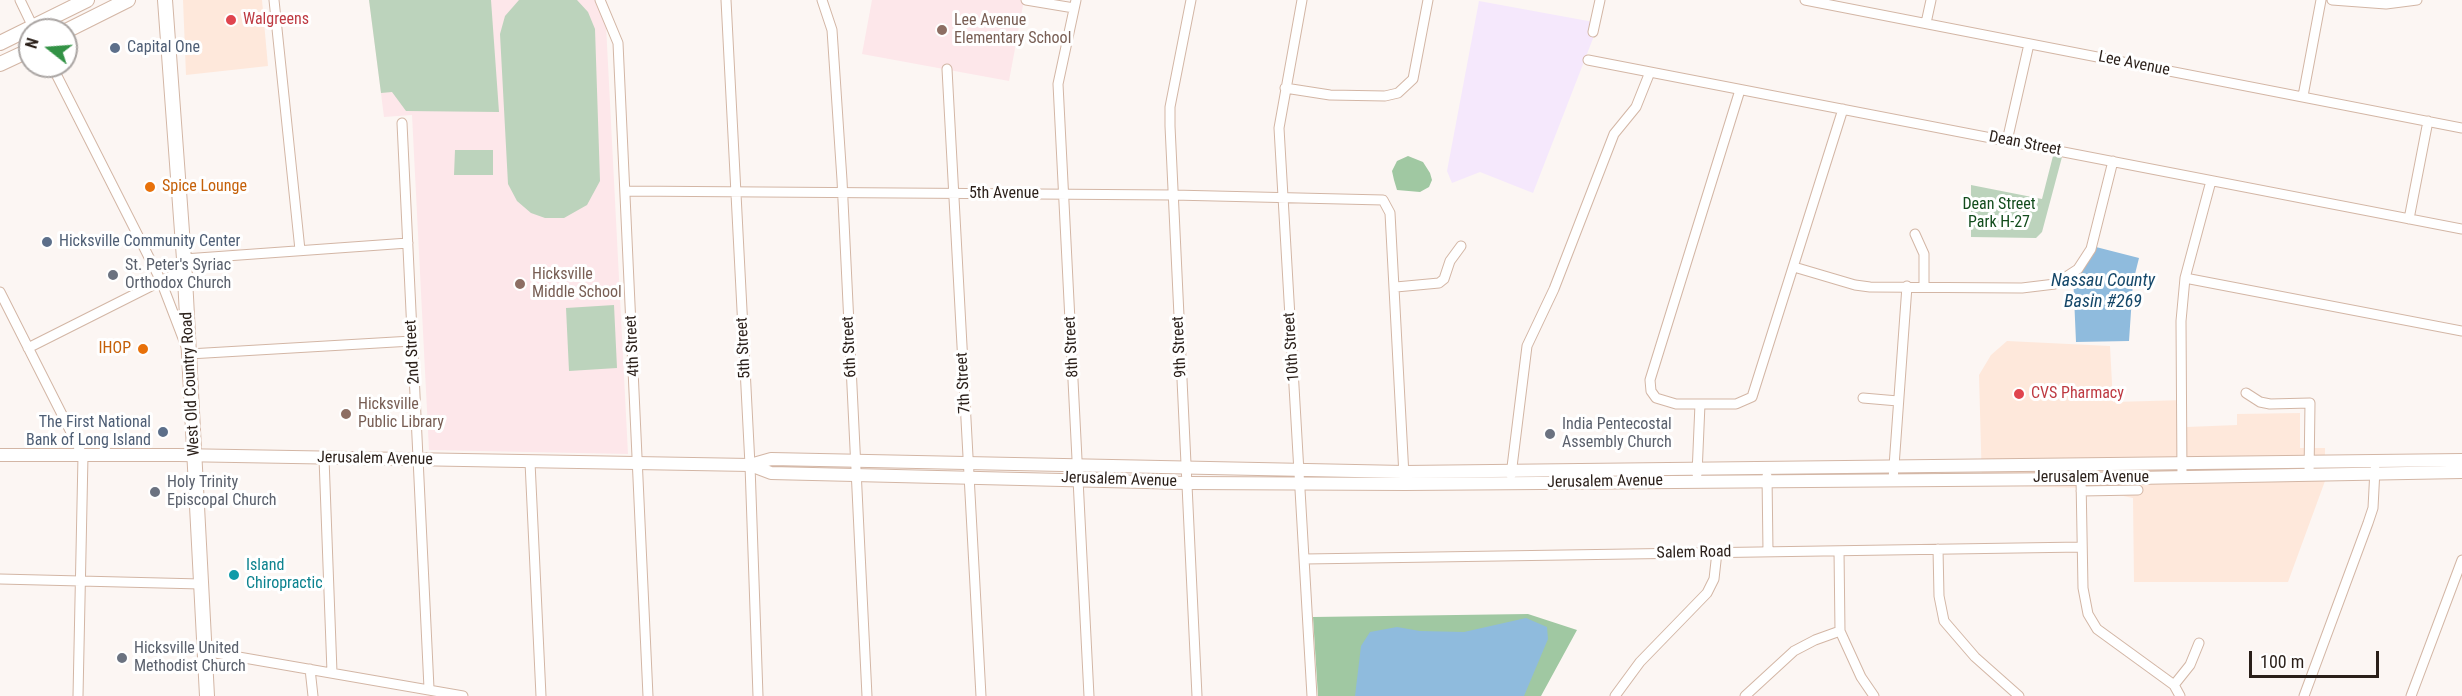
<!DOCTYPE html>
<style>
body{margin:0}
#map{position:relative;width:2462px;height:696px;overflow:hidden;background:#fcf6f3;font-family:"Roboto Condensed",sans-serif}
canvas{display:block}
.north{position:absolute;left:18px;top:18px;width:60px;height:60px;box-sizing:border-box;background:#fff;border:2px solid #aaa5a3;border-radius:50%;rotate:287deg;font-size:16px;font-weight:700;line-height:24px;text-align:center;color:#2a1f19}
.north::after{content:'';display:block;margin:auto;width:21px;height:27px;background:#329245;clip-path:polygon(50% 0,100% 100%,50% 72%,0 100%)}
.scale{position:absolute;left:2249px;top:651px;width:130px;height:27px;box-sizing:border-box;border:3px solid #2a1f19;border-top:0;padding-left:8px;font-size:18px;line-height:21px;white-space:nowrap;color:#2a1f19;-webkit-text-stroke:4px #fff;paint-order:stroke}
</style>
<div id="map">
<canvas width="2462" height="696"></canvas>
<div class="north">N</div>
<div class="scale">100 m</div>
</div>
<script>
const ctx = document.querySelector('canvas').getContext('2d');
ctx.lineJoin = 'round';
function paint(path, color) {
  ctx.fillStyle = color;
  ctx.fill(path, 'evenodd');
}
function poly(rows) {
  const path = new Path2D();
  for (const r of rows) {
    path.moveTo(r[0], r[1]);
    for (let i = 2; i < r.length; i += 2) path.lineTo(r[i], r[i + 1]);
  }
  return path;
}
function trace(path, color, width, dash) {
  ctx.strokeStyle = color;
  ctx.lineWidth = width;
  ctx.lineCap = dash ? 'butt' : 'round';
  ctx.setLineDash(dash || []);
  ctx.stroke(path);
}
function drawText(font, color, halo, rows, align = 'center') {
  ctx.font = font + ' "Roboto Condensed",sans-serif';
  ctx.lineWidth = 6;
  ctx.setLineDash([]);
  ctx.textBaseline = 'middle';
  ctx.strokeStyle = halo;
  ctx.fillStyle = color;
  for (const [text, x, y, turn = 0] of rows) {
    ctx.save();
    ctx.translate(x, y);
    ctx.rotate((+turn || 0) * Math.PI / 180);
    ctx.textAlign = isNaN(turn) ? turn : align;
    if (halo) ctx.strokeText(text, 0, 0);
    ctx.fillText(text, 0, 0);
    ctx.restore();
  }
}
const built = poly([
 [183,0,262,0,268,66,186,75],
 [2007,341,2110,346,2113,402,2186,400,2187,427,2237,425,2237,414,2300,413,2300,448,2325,448,2325,481,2288,582,2134,582,2133,498,2085,488,1982,485,1979,375,1991,355]
]);
const industrial = poly([
 [1479,1,1599,23,1533,193,1480,172,1452,183,1447,171]
]);
const education = poly([
 [369,0,596,0,606,25,628,454,429,450,412,115,384,117],
 [872,0,1024,0,1009,81,862,54]
]);
const green = poly([
 [369,0,491,0,499,112,406,111,392,92,381,93],
 [519,0,577,0,588,12,595,29,600,181,587,205,564,218,545,218,531,213,517,201,508,184,500,34,505,16],
 [455,150,493,150,493,175,454,175],
 [2053,156,2062,157,2042,232,2036,238,1971,237,1971,185,2042,199],
 [614,305,617,368,569,371,566,308]
]);
const forest = poly([
 [1408,156,1423,162,1430,173,1432,180,1429,187,1420,192,1397,190,1394,180,1392,171,1397,161],
 [1528,614,1577,630,1541,696,1318,696,1313,617]
]);
const water = poly([
 [2092,246,2139,258,2133,282,2129,341,2076,342,2073,274],
 [1526,618,1547,627,1548,639,1524,696,1355,696,1361,646,1370,632,1397,627,1420,631,1464,632]
]);
const street = poly([
 [20,0,33,27],
 [274,0,300,250],
 [600,0,618,43,648,696],
 [726,0,750,465,758,696],
 [822,0,832,30,842,180,867,696],
 [1026,0,1074,8],
 [1076,0,1058,84,1089,696],
 [1191,0,1170,107,1170,126,1197,696],
 [1302,0,1279,128,1312,696],
 [1805,0,2462,128],
 [2332,0,2386,4,2417,0],
 [1926,23,1931,0],
 [1593,32,1600,0],
 [1588,60,2462,229],
 [52,66,161,281,189,354,412,341],
 [947,69,981,696],
 [1285,88,1330,95,1385,96,1398,93,1413,79,1428,0],
 [1740,90,1650,380,1651,391,1656,398,1676,404,1736,404,1752,397,1843,109],
 [2303,96,2321,0],
 [402,123,429,688],
 [2007,141,2029,44],
 [625,191,1173,195,1383,200,1390,213,1404,476],
 [2409,219,2428,121],
 [1915,234,1924,254,1924,286],
 [184,259,408,243],
 [1794,267,1855,285,1870,287,2022,288,2055,284,2078,269,2091,249,2113,161],
 [2185,278,2462,331],
 [1396,287,1439,283,1444,279,1450,261,1461,246],
 [0,292,83,456,78,696],
 [28,348,185,269],
 [2246,393,2260,402,2270,404,2310,403,2309,475],
 [1863,398,1898,401],
 [324,458,332,672],
 [530,462,541,696],
 [1697,474,1700,404],
 [1511,475,1527,346,1554,289,1614,134,1636,107,1650,72],
 [1767,476,1768,551],
 [2182,477,2181,321,2185,278,2211,181],
 [2081,479,2083,588,2088,614,2097,629,2174,685,2180,696],
 [1893,480,1907,286],
 [2081,491,2138,490],
 [1938,549,1939,596,1944,621,1975,657,2019,696],
 [1839,551,1840,631,1861,677,1874,696],
 [1305,559,2082,547],
 [0,579,201,584],
 [204,651,463,696],
 [310,669,313,696],
 [2174,685,2190,665,2199,643],
 [1615,696,1640,662,1707,593,1714,579,1717,552],
 [1745,696,1794,651,1815,640,1840,631],
 [2304,696,2368,523,2373,508,2375,469],
 [2411,696,2462,560]
]);
const secondary = poly([
 [0,455,178,455,750,465,771,459,1404,472,2462,460],
 [750,465,771,473,1187,483,1405,484,2081,479,2462,472]
]);
const primary = poly([
 [165,0,184,259,207,696],
 [66,31,128,0],
 [0,43,87,0],
 [0,64,30,50]
]);
const markers = [
 [231,20,6,"#e0444e"],
 [942,30,6,"#8d6e63"],
 [115,48,6,"#5c6f8a"],
 [150,187,6,"#e8710a"],
 [47,242,6,"#5c6f8a"],
 [113,275,6,"#6b7280"],
 [520,284,6,"#8d6e63"],
 [143,349,6,"#e8710a"],
 [2019,394,6,"#e0444e"],
 [346,414,6,"#8d6e63"],
 [163,432,6,"#5c6f8a"],
 [1550,434,6,"#6b7280"],
 [155,492,6,"#6b7280"],
 [234,575,6,"#0f9aa8"],
 [122,658,6,"#6b7280"]
];
const healthNames = [
 ["Walgreens",243,20],
 ["CVS Pharmacy",2031,394]
];
const educationNames = [
 ["Lee Avenue",954,21],
 ["Elementary School",954,39],
 ["Hicksville",532,275],
 ["Middle School",532,293],
 ["Hicksville",358,405],
 ["Public Library",358,423]
];
const serviceNames = [
 ["Capital One",127,48],
 ["Hicksville Community Center",59,242],
 ["The First National",151,423,"right"],
 ["Bank of Long Island",151,441,"right"]
];
const streetNames = [
 ["Lee Avenue",2134,64,11],
 ["Dean Street",2025,144,11],
 ["5th Avenue",1004,194],
 ["4th Street",633,346,-93],
 ["6th Street",850,347,-93],
 ["8th Street",1072,347,-93],
 ["9th Street",1180,347,-93],
 ["10th Street",1292,347,-94],
 ["5th Street",744,348,-93],
 ["2nd Street",413,352,-93],
 ["7th Street",964,383,-93],
 ["West Old Country Road",191,384,-93],
 ["Jerusalem Avenue",375,459,1],
 ["Jerusalem Avenue",2091,478],
 ["Jerusalem Avenue",1119,480,2],
 ["Jerusalem Avenue",1605,482,-1],
 ["Salem Road",1694,553,-1]
];
const foodNames = [
 ["Spice Lounge",162,187],
 ["IHOP",131,349,"right"]
];
const parkNames = [
 ["Dean Street",1999,205],
 ["Park H-27",1999,223]
];
const worshipNames = [
 ["St. Peter's Syriac",125,266],
 ["Orthodox Church",125,284],
 ["India Pentecostal",1562,425],
 ["Assembly Church",1562,443],
 ["Holy Trinity",167,483],
 ["Episcopal Church",167,501],
 ["Hicksville United",134,649],
 ["Methodist Church",134,667]
];
const cultureNames = [
 ["Island",246,566],
 ["Chiropractic",246,584]
];
const waterNames = [
 ["Nassau County",2103,281],
 ["Basin #269",2103,302]
];
paint(built, '#fee8db');
paint(industrial, '#f5e8fc');
paint(education, '#fde7ea');
paint(green, '#bcd3bc');
paint(forest, '#a0c8a2');
paint(water, '#8fbbdd');
trace(street, '#d3b6a5', 11);
trace(secondary, '#d3b6a5', 14);
trace(primary, '#d3b6a5', 16);
trace(street, '#fff', 9);
trace(secondary, '#fff', 12);
trace(primary, '#fff', 14);
for (const [x, y, r, color] of markers) {
  const dot = new Path2D();
  dot.arc(x, y, r, 0, 2 * Math.PI);
  ctx.fillStyle = color;
  ctx.fill(dot);
  trace(dot, '#fff', 2);
}
drawText('16px', '#be3a42', '#fff', healthNames, 'left');
drawText('16px', '#785e54', '#fff', educationNames, 'left');
drawText('16px', '#4e5e75', '#fff', serviceNames, 'left');
drawText('16px', '#2a1f19', '#fff', streetNames);
drawText('16px', '#c56008', '#fff', foodNames, 'left');
drawText('16px', '#124c1c', '#fff', parkNames);
drawText('16px', '#5b616d', '#fff', worshipNames, 'left');
drawText('16px', '#0d838f', '#fff', cultureNames, 'left');
drawText('italic 18px', '#144769', '#fff', waterNames);
</script>
